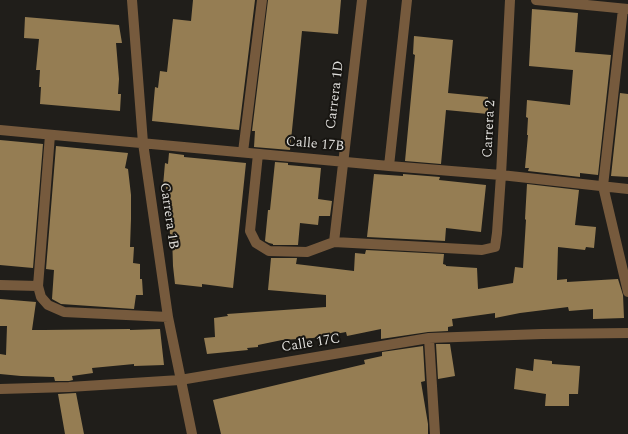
<!DOCTYPE html>
<style>
body{margin:0}
canvas{display:block;background:#201e1a}
</style>
<canvas width="628" height="434"></canvas>
<script>
const ctx = document.querySelector('canvas').getContext('2d');
ctx.lineJoin = 'round';
function paint(path, color) {
  ctx.fillStyle = color;
  ctx.fill(path, 'evenodd');
}
function poly(rows) {
  const path = new Path2D();
  for (const r of rows) {
    path.moveTo(r[0], r[1]);
    for (let i = 2; i < r.length; i += 2) path.lineTo(r[i], r[i + 1]);
  }
  return path;
}
function trace(path, color, width, dash) {
  ctx.strokeStyle = color;
  ctx.lineWidth = width;
  ctx.lineCap = dash ? 'butt' : 'round';
  ctx.setLineDash(dash || []);
  ctx.stroke(path);
}
function drawText(font, color, halo, rows, align = 'center') {
  ctx.font = font + ' Spectral,serif';
  ctx.lineWidth = 4;
  ctx.setLineDash([]);
  ctx.textBaseline = 'middle';
  ctx.strokeStyle = halo;
  ctx.fillStyle = color;
  for (const [text, x, y, turn = 0] of rows) {
    ctx.save();
    ctx.translate(x, y);
    ctx.rotate((+turn || 0) * Math.PI / 180);
    ctx.textAlign = isNaN(turn) ? turn : align;
    if (halo) ctx.strokeText(text, 0, 0);
    ctx.fillText(text, 0, 0);
    ctx.restore();
  }
}
const building = poly([
 [193,0,255,0,239,130,152,121,155,87,158,88,160,71,167,72,173,19,191,21],
 [268,0,341,0,338,34,302,31,290,150,254,147,255,131,252,131],
 [532,9,578,13,575,52,611,55,598,175,580,173,580,177,528,171,529,168,525,168,528,135,527,135,528,118,526,117,527,100,570,105,573,70,529,66],
 [25,17,119,25,122,43,116,43,119,79,118,94,121,94,120,111,40,104,41,87,39,87,40,70,36,70,39,39,24,38],
 [414,36,453,40,448,93,488,97,488,114,446,110,441,164,405,161,415,55,413,54],
 [620,93,628,94,628,177,611,176],
 [0,140,43,144,33,268,0,265],
 [56,146,128,153,125,168,128,169,131,195,131,219,130,247,134,247,133,263,140,264,140,279,142,279,143,295,136,295,134,309,61,304,52,299,54,270,46,269],
 [169,153,184,155,184,157,246,163,233,288,202,284,202,287,175,284,173,266,172,235,170,234,166,187,163,186,165,163,168,164],
 [275,162,288,163,288,165,321,168,318,199,332,201,330,216,319,216,318,225,300,223,298,245,273,245,273,244,269,243,265,241,268,210,270,210],
 [374,174,403,176,403,174,440,177,439,180,486,185,481,232,446,228,445,241,367,237],
 [527,184,579,190,575,225,596,227,594,248,586,247,585,250,558,247,557,280,567,279,567,282,618,279,623,295,624,318,593,319,593,309,569,311,568,307,520,313,495,318,495,313,452,319,453,326,448,327,448,331,428,332,381,339,381,329,347,336,346,332,313,338,282,340,258,345,258,347,247,348,248,350,207,354,204,338,215,337,214,318,228,316,227,314,326,307,326,295,268,290,271,258,297,258,296,264,354,271,355,253,365,254,366,250,444,254,443,264,446,265,446,266,477,268,478,289,513,283,515,267,523,268,526,220,525,219],
 [0,299,36,302,32,330,44,330,130,329,130,330,160,329,164,365,134,366,134,364,92,368,93,373,72,376,73,380,69,381,55,381,54,377,21,376,0,374,0,354,6,355,7,326,0,326],
 [436,344,450,344,455,376,438,379],
 [423,346,425,381,421,382,428,424,428,434,221,434,213,400,365,364,364,360,382,356,382,352],
 [534,359,552,361,552,364,580,366,578,394,569,394,569,406,545,406,546,394,514,389,516,368,533,371],
 [76,393,84,434,65,434,58,394]
]);
const minor = poly([
 [132,0,143,143,168,317,192,434],
 [536,0,628,9],
 [623,9,603,186,628,292],
 [0,130,389,166,501,175,628,189],
 [243,152,262,0],
 [258,154,250,231,256,243,269,251,307,252,334,242,482,250,495,247,497,233,501,175,510,0],
 [389,166,407,0],
 [334,242,362,0],
 [0,285,38,286,41,297,48,305,64,312,168,317],
 [38,286,50,135],
 [429,338,435,434],
 [0,389,69,387,180,380,429,338,542,334,628,333]
]);
const streetNames = [
 ["Carrera 1D",336,95,-83],
 ["Carrera 2",490,129,-87],
 ["Calle 17B",315,145,5],
 ["Carrera 1B",168,216,82],
 ["Calle 17C",311,344,-9]
];
paint(building, '#957d53');
trace(minor, '#765a3d', 10);
drawText('14px', '#deddda', '#171511', streetNames);
</script>
